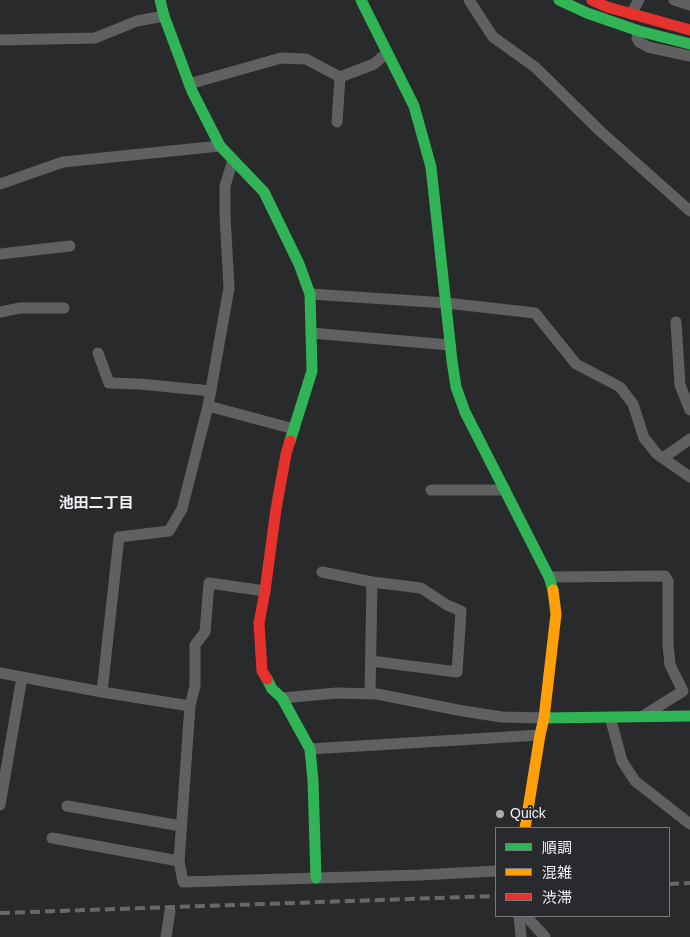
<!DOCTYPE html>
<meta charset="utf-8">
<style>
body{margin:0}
#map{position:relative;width:690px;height:937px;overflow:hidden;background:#292a2c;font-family:Arial,"Noto Sans JP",sans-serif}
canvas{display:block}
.legend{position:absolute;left:495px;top:827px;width:175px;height:90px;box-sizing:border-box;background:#282a2d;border:1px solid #787a7c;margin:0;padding:6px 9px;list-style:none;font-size:15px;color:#f0f1f3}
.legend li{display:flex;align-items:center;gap:10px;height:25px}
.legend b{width:25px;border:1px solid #787a7c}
</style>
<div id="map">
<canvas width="690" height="937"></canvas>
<ul class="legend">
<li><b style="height:6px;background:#30b455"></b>順調</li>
<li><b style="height:6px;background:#ff9f0a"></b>混雑</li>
<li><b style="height:6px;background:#e5322d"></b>渋滞</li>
</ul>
</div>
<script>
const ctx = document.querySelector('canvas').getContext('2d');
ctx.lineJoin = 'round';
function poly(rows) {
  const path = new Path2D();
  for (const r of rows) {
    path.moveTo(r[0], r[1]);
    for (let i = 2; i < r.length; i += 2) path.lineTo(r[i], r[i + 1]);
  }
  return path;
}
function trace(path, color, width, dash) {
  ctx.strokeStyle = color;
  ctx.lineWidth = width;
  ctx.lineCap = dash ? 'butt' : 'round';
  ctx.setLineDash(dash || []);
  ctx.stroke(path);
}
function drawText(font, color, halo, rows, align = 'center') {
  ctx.font = font + ' Arial,"Noto Sans JP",sans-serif';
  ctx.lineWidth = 4;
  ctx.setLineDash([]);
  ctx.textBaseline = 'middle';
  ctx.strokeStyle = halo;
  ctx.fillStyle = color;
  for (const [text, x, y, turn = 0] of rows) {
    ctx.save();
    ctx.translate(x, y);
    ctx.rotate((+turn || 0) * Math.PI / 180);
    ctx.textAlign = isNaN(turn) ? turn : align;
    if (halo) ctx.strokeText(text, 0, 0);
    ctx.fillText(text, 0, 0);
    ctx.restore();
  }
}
const street = poly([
 [469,0,493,37,535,67,600,131,690,211],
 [674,0,690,5],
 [631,14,639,0],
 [639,31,637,38,639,42,648,47,690,56],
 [0,40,95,38,137,21,164,16],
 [189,84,281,58,306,59,340,77,374,64,387,53],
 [337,122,340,77],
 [0,184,63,162,220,146],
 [0,254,70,246],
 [310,294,446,303,535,313,576,364,620,387,633,404,644,438,657,454,690,477],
 [0,312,20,308,64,308],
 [676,322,680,385,690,410],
 [311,333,450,345],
 [98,353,109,383,140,384,211,391],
 [208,406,294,429],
 [663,458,690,439],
 [431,490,505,490],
 [322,572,372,582,370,694],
 [549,577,665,576,668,581,668,644,670,665,683,691,643,716],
 [371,661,457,672,461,611,447,605,421,588,372,582],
 [0,673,102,692,190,706,179,861,183,882,420,875,496,871],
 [102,692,119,537,169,531,182,509,208,406,229,288,225,215,225,186,233,160],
 [282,698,337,693,377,694,463,711,502,717,544,718],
 [190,706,195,686,195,645,205,632,209,583,265,591],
 [610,717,622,761,635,781,690,824],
 [310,749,540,735],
 [0,805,22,677],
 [67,806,181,826],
 [52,838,179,861],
 [519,916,521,937],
 [526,916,545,937],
 [166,937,170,911]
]);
const fast = poly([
 [160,0,164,16,192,91,220,146,264,192,299,264,310,294,312,371,290,441],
 [361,0,414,106,431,167,452,361,456,387,465,412,549,577,553,590],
 [559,0,587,13,639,31,690,44],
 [267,679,272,689,282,698,310,749,313,781,316,878],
 [544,718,690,716]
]);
const slow = poly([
 [525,828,540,735,544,718,556,614,553,590]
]);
const jam = poly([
 [592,0,607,7,690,30],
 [267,679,262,671,259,623,265,591,276,509,286,454,290,441]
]);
const rail = poly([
 [669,884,690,883],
 [0,913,496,896]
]);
const markers = [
 [500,814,5,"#aaabad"]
];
const poiNames = [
 ["Quick",510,814]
];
const neighbourhoodNames = [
 ["池田二丁目",96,504]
];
trace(street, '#606060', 11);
trace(fast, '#30b455', 11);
trace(slow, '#ff9f0a', 11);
trace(jam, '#e5322d', 11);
trace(rail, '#696869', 4, [10, 5]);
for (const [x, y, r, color] of markers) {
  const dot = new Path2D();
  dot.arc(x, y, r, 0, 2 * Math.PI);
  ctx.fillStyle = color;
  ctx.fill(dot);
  trace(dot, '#282a2d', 2);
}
drawText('14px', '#f0f1f3', '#282a2d', poiNames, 'left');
drawText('bold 15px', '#f0f1f3', '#282a2d', neighbourhoodNames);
</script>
